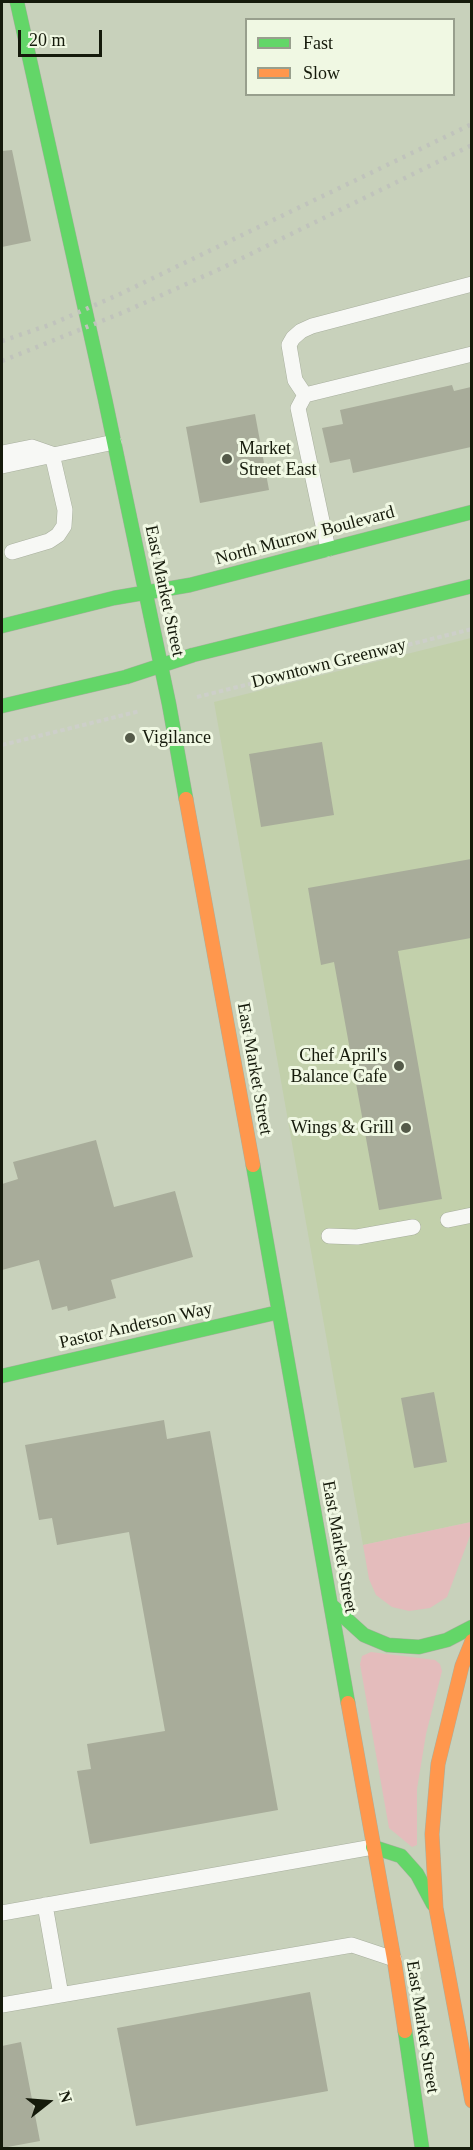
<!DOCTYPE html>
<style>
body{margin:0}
#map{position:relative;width:473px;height:2150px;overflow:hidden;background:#c8d1bb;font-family:"Times New Roman",serif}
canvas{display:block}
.frame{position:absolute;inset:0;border:3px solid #151a0b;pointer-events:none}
.legend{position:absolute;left:245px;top:18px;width:210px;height:78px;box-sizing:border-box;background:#f0f8e3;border:2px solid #989f8d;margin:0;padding:8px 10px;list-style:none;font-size:18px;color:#151a0b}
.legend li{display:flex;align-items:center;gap:12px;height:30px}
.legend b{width:30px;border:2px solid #989f8d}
.north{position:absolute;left:18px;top:2072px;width:60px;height:60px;-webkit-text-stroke:4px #f0f8e3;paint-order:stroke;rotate:73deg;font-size:16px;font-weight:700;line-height:24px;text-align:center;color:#151a0b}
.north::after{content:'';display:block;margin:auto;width:21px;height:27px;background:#151a0b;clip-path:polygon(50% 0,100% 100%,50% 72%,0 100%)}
.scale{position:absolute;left:18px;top:30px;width:84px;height:27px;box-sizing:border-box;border:3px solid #151a0b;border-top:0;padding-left:8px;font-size:18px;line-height:21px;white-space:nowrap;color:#151a0b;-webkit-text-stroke:4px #f0f8e3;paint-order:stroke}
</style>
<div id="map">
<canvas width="473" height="2150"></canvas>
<div class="frame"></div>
<ul class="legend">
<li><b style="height:8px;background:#63d668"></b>Fast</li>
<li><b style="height:8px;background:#ff974d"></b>Slow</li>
</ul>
<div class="north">N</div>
<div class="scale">20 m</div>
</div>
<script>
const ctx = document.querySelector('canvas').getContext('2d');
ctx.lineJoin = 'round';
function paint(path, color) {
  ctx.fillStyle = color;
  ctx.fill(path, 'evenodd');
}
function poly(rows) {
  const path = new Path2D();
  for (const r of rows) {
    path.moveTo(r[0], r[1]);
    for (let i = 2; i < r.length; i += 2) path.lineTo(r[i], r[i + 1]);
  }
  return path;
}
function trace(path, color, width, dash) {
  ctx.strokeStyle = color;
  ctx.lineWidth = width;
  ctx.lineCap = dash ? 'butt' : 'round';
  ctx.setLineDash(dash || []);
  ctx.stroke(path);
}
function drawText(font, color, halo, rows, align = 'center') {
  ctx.font = font + ' "Times New Roman",serif';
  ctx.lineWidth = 6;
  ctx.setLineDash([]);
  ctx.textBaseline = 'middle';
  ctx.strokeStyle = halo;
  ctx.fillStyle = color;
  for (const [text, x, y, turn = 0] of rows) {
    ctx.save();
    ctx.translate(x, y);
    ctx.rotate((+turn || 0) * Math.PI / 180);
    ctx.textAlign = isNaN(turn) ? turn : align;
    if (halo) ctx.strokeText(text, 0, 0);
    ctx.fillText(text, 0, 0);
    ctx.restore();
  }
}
const built = poly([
 [471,638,471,1522,363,1545,214,702]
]);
const green = poly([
 [471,1522,471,1533,447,1597,430,1608,409,1611,392,1607,376,1595,369,1579,363,1545],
 [371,1652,435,1660,440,1664,442,1671,426,1734,417,1789,417,1845,412,1847,389,1828,360,1664,362,1656]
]);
const building = poly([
 [12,150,31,241,2,247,2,151],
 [452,385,454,391,471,387,471,447,353,473,350,459,330,463,322,428,343,424,340,410],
 [255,414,269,490,200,503,186,427],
 [322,742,334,815,261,827,249,754],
 [471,859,471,938,398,951,442,1199,379,1210,334,962,321,965,308,888],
 [96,1140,114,1207,175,1191,193,1257,111,1280,116,1298,68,1311,67,1306,52,1310,39,1260,2,1270,2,1184,18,1179,13,1162],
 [434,1392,447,1462,414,1468,401,1398],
 [164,1420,167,1439,210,1431,278,1810,90,1844,77,1771,91,1769,87,1744,165,1731,129,1532,57,1545,52,1518,39,1520,25,1445],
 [310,1992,328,2091,136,2126,117,2028],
 [21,2042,40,2141,2,2148,2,2046]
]);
const path = poly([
 [197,697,472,629],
 [2,745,140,711]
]);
const lane = poly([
 [472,284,312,326,301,331,293,338,289,345,295,380,305,395,472,354],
 [305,395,298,408,328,549],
 [2,453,32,447,52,454],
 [2,466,114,442],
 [12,552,49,541,58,535,64,526,65,510,52,454],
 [448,1220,472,1215],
 [329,1236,357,1237,413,1227],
 [45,1905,61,1995],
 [2,1913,373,1847],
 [2,2005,352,1945,394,1959]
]);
const fast = poly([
 [17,2,105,399,169,704,186,799],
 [2,626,114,598,190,585,472,512],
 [2,706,126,677,193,655,472,586],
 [253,1165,348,1703],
 [2,1376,279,1312],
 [331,1605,364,1635,388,1645,419,1647,447,1640,472,1627],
 [373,1847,401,1856,417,1874,433,1904],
 [405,2031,422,2148]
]);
const slow = poly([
 [186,799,253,1165],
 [472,1641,462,1666,438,1764,432,1834,436,1908,472,2101],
 [348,1703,394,1959,405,2031]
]);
const rail = poly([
 [2,341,52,324,120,294,472,124],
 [2,361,124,312,222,268,472,145]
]);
const markers = [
 [227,459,6,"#545a49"],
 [130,738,6,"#545a49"],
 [399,1066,6,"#545a49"],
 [406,1128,6,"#545a49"]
];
const poiNames = [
 ["Market",239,449],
 ["Street East",239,470],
 ["Vigilance",142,738],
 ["Chef April's",387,1056,"right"],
 ["Balance Cafe",387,1077,"right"],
 ["Wings & Grill",394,1128,"right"]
];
const streetNames = [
 ["North Murrow Boulevard",305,536,-15],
 ["East Market Street",164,591,78],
 ["Downtown Greenway",329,664,-14],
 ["East Market Street",254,1069,80],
 ["Pastor Anderson Way",136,1326,-13],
 ["East Market Street",339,1547,80],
 ["East Market Street",422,2027,81]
];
paint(built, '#c2d0ab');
paint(green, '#e4bcbc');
paint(building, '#a8ac9a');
trace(lane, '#a8af9e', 16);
trace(fast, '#a8af9e', 15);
trace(slow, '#a8af9e', 15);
trace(path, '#cdcfc9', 4, [4.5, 3]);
trace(lane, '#f7f8f5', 15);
trace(fast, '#63d668', 14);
trace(slow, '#ff974d', 14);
trace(rail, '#c0c3bc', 4.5, [3, 6]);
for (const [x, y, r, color] of markers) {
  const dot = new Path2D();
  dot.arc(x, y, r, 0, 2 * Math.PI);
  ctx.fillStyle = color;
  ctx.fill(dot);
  trace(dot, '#f0f8e3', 2);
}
drawText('18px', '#151a0b', '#f0f8e3', poiNames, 'left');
drawText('18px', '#151a0b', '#f0f8e3', streetNames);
</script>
